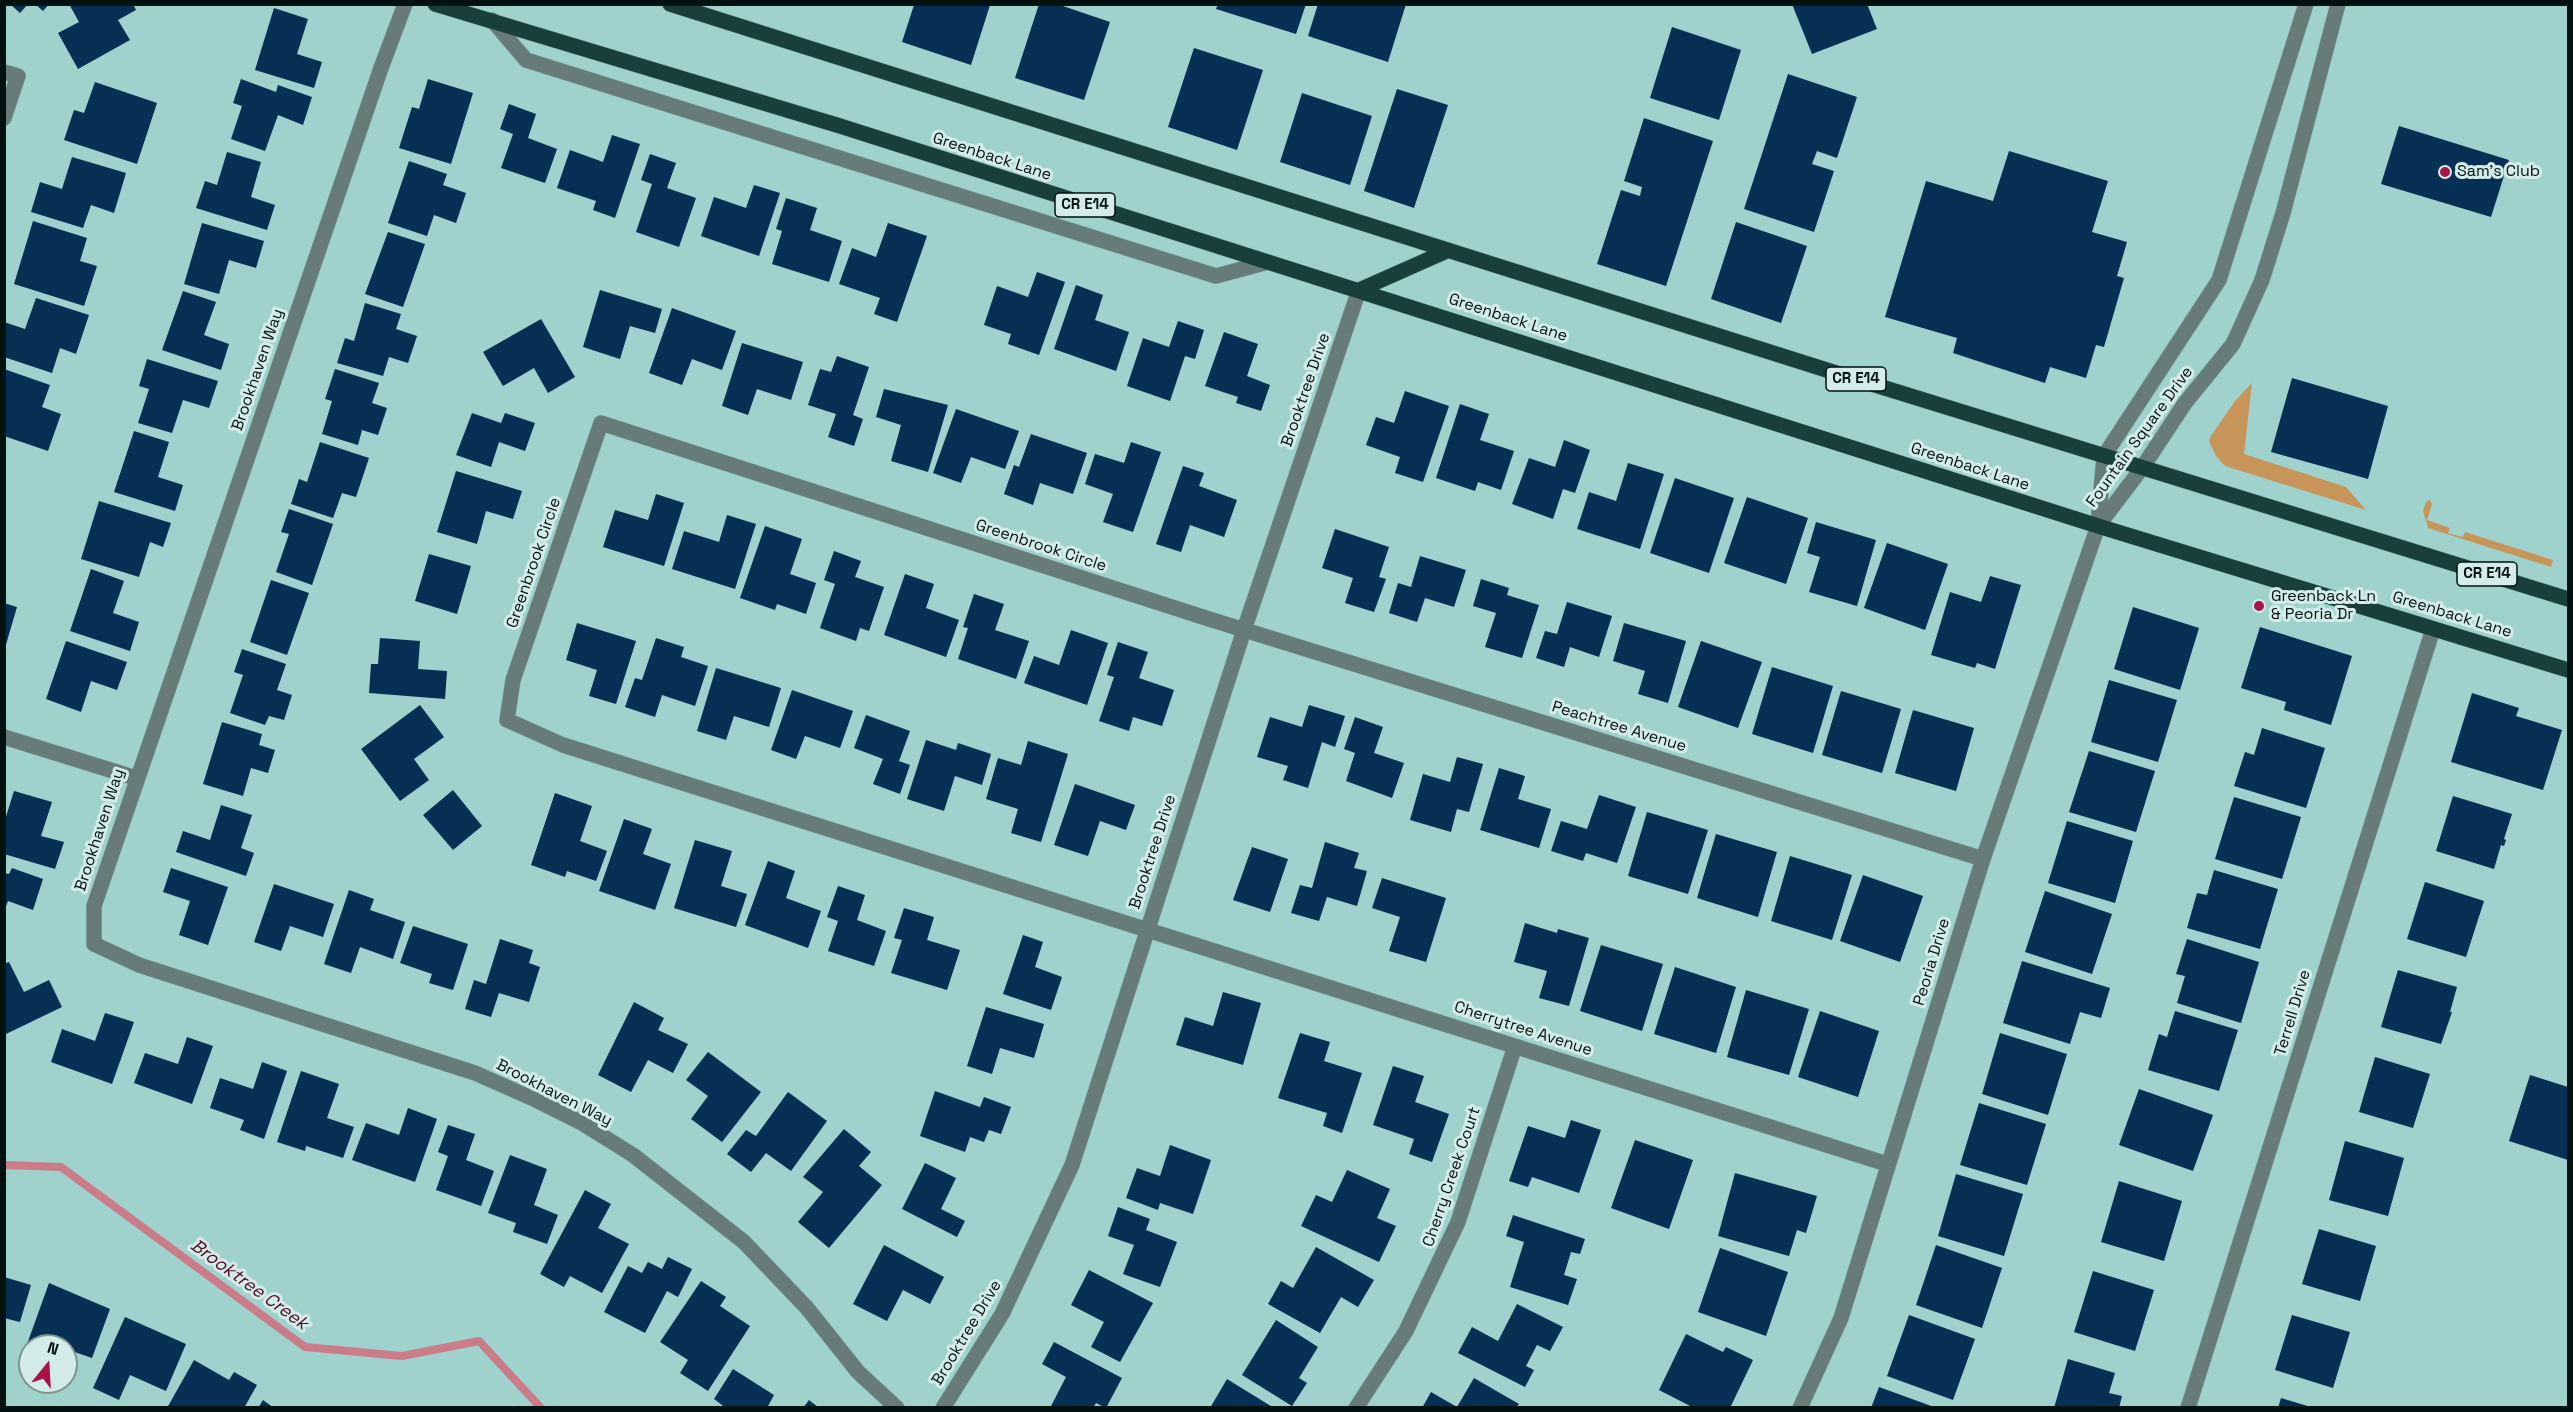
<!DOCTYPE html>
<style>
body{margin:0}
#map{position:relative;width:2573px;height:1412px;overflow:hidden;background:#9fd1cd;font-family:"Space Grotesk",sans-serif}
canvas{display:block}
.frame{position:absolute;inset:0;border:6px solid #011110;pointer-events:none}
.north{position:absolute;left:18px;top:1334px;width:60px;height:60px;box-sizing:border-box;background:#d3ecea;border:2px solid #7f9493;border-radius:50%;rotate:18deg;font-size:16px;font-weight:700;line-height:24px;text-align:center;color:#011110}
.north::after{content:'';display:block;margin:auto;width:21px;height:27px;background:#a91346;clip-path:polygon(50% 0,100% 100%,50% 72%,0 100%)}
</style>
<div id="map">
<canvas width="2573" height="1412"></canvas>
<div class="frame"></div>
<div class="north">N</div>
</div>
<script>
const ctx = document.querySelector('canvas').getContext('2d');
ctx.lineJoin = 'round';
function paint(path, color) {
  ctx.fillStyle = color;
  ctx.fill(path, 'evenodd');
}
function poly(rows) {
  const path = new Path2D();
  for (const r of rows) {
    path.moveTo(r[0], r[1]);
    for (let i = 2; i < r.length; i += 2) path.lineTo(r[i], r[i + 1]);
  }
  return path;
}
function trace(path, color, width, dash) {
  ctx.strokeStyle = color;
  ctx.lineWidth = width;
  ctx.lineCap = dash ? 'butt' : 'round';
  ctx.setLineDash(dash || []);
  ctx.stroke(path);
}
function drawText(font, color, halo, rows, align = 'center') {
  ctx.font = font + ' "Space Grotesk",sans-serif';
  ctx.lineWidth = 6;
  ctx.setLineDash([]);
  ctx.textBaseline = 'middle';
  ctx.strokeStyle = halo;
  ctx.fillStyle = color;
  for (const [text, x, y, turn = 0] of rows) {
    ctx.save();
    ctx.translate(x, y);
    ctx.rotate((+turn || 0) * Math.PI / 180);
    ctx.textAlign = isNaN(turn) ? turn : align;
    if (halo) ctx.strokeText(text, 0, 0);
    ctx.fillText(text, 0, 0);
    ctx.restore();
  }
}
const green = poly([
 [2252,383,2244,454,2346,487,2366,510,2225,466,2216,456,2209,441,2211,436,2235,401],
 [2430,500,2432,504,2427,520,2450,528,2448,533,2463,537,2465,532,2553,560,2551,567,2428,528,2423,511,2426,502]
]);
const stream = poly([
 [4,1165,61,1167,305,1347,402,1356,479,1341,541,1408]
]);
const building = poly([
 [10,4,28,4,20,13],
 [35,4,49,4,43,11],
 [69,4,133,4,136,10,118,20,130,40,78,69,58,33,79,22],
 [1039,4,1057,4,1110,22,1084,100,1015,78],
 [1218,4,1306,4,1296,34,1216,9],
 [1318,4,1406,4,1388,62,1308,36],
 [1792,4,1867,4,1877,29,1812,54],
 [914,5,990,5,971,65,902,42],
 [274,8,308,19,297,54,322,62,314,88,255,70],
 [1672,27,1741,50,1719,120,1650,98],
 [1194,48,1263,70,1237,150,1168,127],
 [1788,74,1857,97,1837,158,1817,151,1812,164,1834,171,1814,232,1744,209],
 [241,79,276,92,278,85,312,97,303,125,278,115,265,151,231,139,242,106,233,103],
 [428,79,473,93,451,164,399,148,412,107,419,109],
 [95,82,157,103,137,164,64,140,74,110,84,113],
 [1397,89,1448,105,1414,208,1364,191],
 [1302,93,1372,116,1350,185,1280,162],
 [509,104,536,114,528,138,557,149,545,183,501,168,513,134,500,129],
 [1644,118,1713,141,1666,286,1597,264,1621,190,1640,196,1642,187,1624,181],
 [2399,126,2509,160,2491,217,2381,184],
 [612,135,640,144,615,218,593,210,596,201,557,188,570,150,603,162],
 [2009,151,2108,181,2092,232,2127,242,2117,276,2124,278,2104,347,2096,345,2086,378,2050,367,2045,383,1953,353,1957,338,1885,317,1926,181,1993,201],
 [227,152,261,162,251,197,275,205,267,230,196,208,205,181,217,185],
 [650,154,676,163,667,188,696,198,679,247,636,232,652,184,641,180],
 [72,157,126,173,114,213,91,205,83,228,31,212,40,182,62,189],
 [409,161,447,174,443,185,466,193,456,223,434,215,427,236,388,223],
 [754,185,780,193,759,256,701,236,714,197,746,208],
 [786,198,817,208,810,230,842,241,829,282,772,264,782,231,776,229],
 [33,221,87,238,80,261,97,266,84,306,14,284],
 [1736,222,1807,246,1781,323,1711,299],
 [202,223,264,241,256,268,229,260,219,294,184,284],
 [888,223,927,236,897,322,874,314,880,298,839,284,852,248,876,257],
 [388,232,425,244,403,307,365,294],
 [1037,272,1065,282,1039,355,1008,344,1011,334,984,325,997,286,1028,297],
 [1076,285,1103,295,1095,320,1129,332,1116,371,1054,349],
 [600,290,662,309,655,333,630,326,620,359,583,347],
 [183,291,216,302,204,335,229,344,221,370,162,350],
 [36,298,89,315,76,354,60,348,52,373,4,357,4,322,25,329],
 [365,303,401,314,396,329,417,336,408,363,389,357,383,376,337,363,345,338,354,341],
 [672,308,736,331,722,370,692,359,682,385,649,373],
 [541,319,575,377,548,393,534,368,503,386,483,352],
 [1178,321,1204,330,1195,359,1185,356,1170,401,1127,386,1143,338,1169,347],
 [1224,332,1258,344,1247,376,1270,385,1261,411,1236,403,1238,397,1205,386],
 [742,343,803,362,791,400,757,389,748,415,722,406],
 [837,356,869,367,853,415,863,419,854,446,828,437,836,414,808,405,820,369,831,372],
 [147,359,218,381,209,408,183,400,172,433,138,423,149,389,139,386],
 [4,369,50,385,42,407,61,414,48,451,4,436],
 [335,369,379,383,372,403,387,408,378,435,362,430,358,445,322,434,332,401,325,399],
 [2292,378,2388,406,2368,479,2271,452],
 [884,389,948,405,928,472,891,461,901,425,876,417],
 [1405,391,1449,406,1423,482,1395,473,1400,457,1366,445,1376,417,1394,423],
 [1460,404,1489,414,1480,440,1514,451,1501,490,1478,482,1475,491,1436,478],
 [956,409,1019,431,1005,469,971,457,961,483,933,473],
 [472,413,501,423,505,413,535,423,525,451,499,442,491,467,456,455],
 [134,431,169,442,158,477,183,485,175,511,114,492],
 [1031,434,1087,453,1073,494,1040,483,1033,505,1004,494,1014,465,1019,467],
 [1564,440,1590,450,1575,493,1563,489,1553,519,1512,504,1529,458,1555,467],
 [320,442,369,458,356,497,342,493,333,518,291,504,299,479,307,482],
 [1131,442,1161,452,1133,532,1103,522,1113,494,1085,484,1095,454,1124,463],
 [1628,463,1664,474,1640,549,1577,529,1589,492,1616,501],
 [1183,466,1204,473,1199,486,1237,500,1224,537,1190,525,1181,552,1156,544],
 [456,471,522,491,513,519,486,511,477,544,437,532],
 [1675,478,1734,498,1709,573,1650,553],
 [656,494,684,503,664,566,603,547,615,510,648,520],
 [1747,497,1808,518,1786,584,1724,563],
 [99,501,171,523,163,547,150,542,139,577,81,559],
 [289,509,333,524,312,585,276,572,289,534,281,532],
 [727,515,756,524,735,589,672,569,684,531,719,542],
 [1816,522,1876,540,1857,606,1809,592,1820,557,1807,553],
 [765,526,802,539,790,574,816,583,806,614,777,604,775,610,740,598],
 [1335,529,1389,547,1379,577,1386,579,1374,612,1345,603,1353,578,1322,568],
 [1887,543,1948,564,1925,630,1864,608],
 [834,551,861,561,855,577,884,587,869,631,860,628,856,641,820,628,835,584,824,580],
 [429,554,471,566,457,614,415,601],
 [1420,556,1466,570,1454,607,1425,598,1417,622,1389,613,1398,583,1411,587],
 [91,569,124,581,113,613,139,622,130,651,70,631],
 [905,574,934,584,926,608,959,620,946,657,884,635],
 [1990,576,2021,585,1995,669,1977,663,1975,668,1931,655,1950,592,1981,602],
 [1481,579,1509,588,1507,595,1539,605,1522,658,1485,647,1496,613,1473,606],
 [271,580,309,593,287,655,250,642],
 [974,594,1004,604,995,630,1029,641,1016,679,958,659,968,628,963,627],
 [1567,602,1612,616,1599,657,1570,647,1564,667,1536,658,1545,631,1557,634],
 [4,603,17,607,5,648,4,648],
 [2133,607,2199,628,2180,690,2114,669],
 [577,623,636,641,616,704,589,696,597,670,566,660],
 [1624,623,1686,641,1668,703,1638,694,1645,671,1613,661],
 [2260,627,2352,656,2331,725,2284,710,2286,702,2241,688],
 [1071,630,1108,643,1087,705,1024,683,1034,656,1059,665],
 [380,638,420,641,418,669,447,671,445,699,369,693,371,664,378,664],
 [656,638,684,647,681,657,708,666,695,706,662,695,655,717,625,707,635,678,642,680],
 [66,641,127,662,117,690,91,681,81,712,46,699],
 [1701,641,1762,662,1738,728,1678,707],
 [1118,642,1148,652,1139,678,1174,690,1162,726,1133,717,1129,731,1099,721,1114,677,1107,675],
 [242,649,286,664,277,690,292,695,284,720,269,716,265,725,230,713,243,675,234,672],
 [1772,667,1833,686,1813,753,1752,734],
 [716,668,781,688,769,727,734,716,726,740,697,731],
 [2109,680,2177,700,2158,762,2091,742],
 [792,690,853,711,840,748,805,736,796,759,771,750],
 [1841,691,1901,709,1882,773,1822,755],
 [2472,693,2519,708,2516,716,2562,730,2543,790,2451,762],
 [420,705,444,737,414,759,429,780,400,801,361,749],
 [1309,705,1345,716,1335,747,1322,742,1308,788,1283,780,1288,766,1257,757,1270,717,1302,727],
 [1913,710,1974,728,1956,791,1895,773],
 [866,715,910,731,899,761,910,765,900,794,873,784,883,759,854,748],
 [1355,717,1383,727,1374,753,1404,763,1392,798,1346,781,1355,753,1344,749],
 [222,722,262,734,259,745,275,750,268,773,251,768,243,796,203,784],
 [2262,728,2325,748,2306,808,2234,786,2245,752,2254,755],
 [926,740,956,750,958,743,991,754,982,785,955,776,944,811,907,799],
 [1028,741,1068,754,1041,842,1011,833,1018,809,986,799,998,758,1021,765],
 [2089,751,2155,771,2136,832,2069,812],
 [1457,757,1483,764,1469,812,1457,809,1451,832,1410,820,1423,774,1450,782],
 [1499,768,1525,776,1518,799,1551,809,1539,848,1480,830],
 [1075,784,1135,805,1126,830,1100,821,1088,856,1054,845],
 [453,790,482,826,453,850,423,815],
 [14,791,52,802,41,836,64,842,55,869,4,854,4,823],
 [555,793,592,806,580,841,607,851,596,881,567,871,565,877,531,865],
 [1599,795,1636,807,1617,863,1586,853,1583,861,1551,851,1561,821,1587,829],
 [2453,796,2512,814,2504,839,2506,840,2504,846,2501,845,2494,869,2436,851],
 [2234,797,2301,817,2282,879,2215,859],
 [221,805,252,815,241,848,254,853,246,876,176,852,183,831,210,840],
 [1647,812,1708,830,1688,894,1628,876],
 [624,819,652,829,643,854,671,864,655,910,599,891],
 [2067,821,2133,841,2115,903,2048,883],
 [1716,834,1777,852,1758,917,1697,898],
 [695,840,732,851,721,886,747,894,736,927,674,908],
 [1325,842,1359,853,1354,868,1367,871,1357,906,1327,897,1319,921,1291,913,1300,885,1312,888],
 [1252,847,1288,859,1270,912,1233,900],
 [1790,856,1852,875,1832,940,1771,921],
 [768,861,795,871,786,898,821,911,808,948,745,925],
 [12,868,43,879,33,910,8,901,4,912,4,873,9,874],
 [171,868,228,887,208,945,179,935,190,901,163,892],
 [2214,870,2278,889,2260,949,2187,928,2197,893,2207,895],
 [1863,875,1923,896,1900,962,1840,941],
 [1382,878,1446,898,1426,962,1389,951,1400,917,1372,908],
 [2425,882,2484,901,2466,957,2407,939],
 [274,884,334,904,323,937,290,926,281,951,254,942],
 [838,886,865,895,857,920,886,931,874,966,828,951,838,921,827,917],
 [349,890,374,899,370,910,405,922,393,959,360,947,351,973,324,964],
 [2045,891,2112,914,2092,974,2025,952],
 [904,908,934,917,927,940,960,950,947,990,891,973,902,940,894,938],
 [1525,923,1557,933,1558,929,1589,938,1569,1006,1539,998,1547,971,1514,962],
 [413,926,468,944,453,990,429,983,432,974,400,963],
 [1023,935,1043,942,1035,967,1062,977,1051,1010,1003,994],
 [500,939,533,950,529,963,540,967,529,1002,499,993,491,1017,465,1009,474,980,486,984],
 [2187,939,2259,962,2241,1023,2177,1003,2185,976,2176,974],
 [1601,945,1663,964,1642,1031,1580,1011],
 [2022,961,2110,988,2101,1018,2080,1012,2070,1044,2003,1023],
 [9,962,24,992,49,980,62,1007,4,1035,4,964],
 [1675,967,1736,987,1716,1053,1654,1034],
 [2398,970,2457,987,2450,1012,2452,1012,2441,1044,2381,1027],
 [1746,990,1809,1009,1789,1075,1727,1057],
 [1223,992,1261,1003,1243,1065,1176,1045,1185,1017,1213,1026],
 [634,1002,664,1018,658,1030,688,1044,673,1073,648,1060,631,1092,598,1075],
 [986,1007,1044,1024,1034,1058,1000,1048,992,1074,967,1066],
 [1820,1011,1879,1031,1858,1097,1798,1077],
 [2175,1011,2238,1030,2219,1091,2148,1070,2159,1034,2167,1037],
 [105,1013,134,1022,112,1084,51,1062,62,1029,95,1041],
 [1300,1033,1330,1042,1324,1061,1362,1073,1342,1133,1323,1126,1327,1113,1278,1098],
 [2000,1033,2067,1054,2048,1115,1982,1094],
 [187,1037,213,1046,192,1104,134,1083,145,1053,178,1064],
 [708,1052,761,1092,722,1142,691,1119,708,1096,686,1080],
 [2375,1057,2430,1074,2413,1128,2359,1112],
 [262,1062,287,1071,264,1139,240,1130,244,1120,210,1108,220,1078,253,1089],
 [1393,1066,1424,1076,1415,1102,1449,1114,1432,1162,1409,1154,1414,1139,1373,1125],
 [301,1071,339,1084,327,1118,354,1127,343,1158,306,1146,305,1151,277,1142],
 [2530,1075,2568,1087,2568,1160,2509,1141],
 [2139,1089,2213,1115,2193,1171,2119,1145],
 [935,1091,980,1107,984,1097,1011,1107,1001,1134,989,1130,984,1142,970,1137,965,1152,920,1136],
 [788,1092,827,1121,791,1171,766,1153,751,1172,727,1154,746,1130,756,1136],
 [1979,1103,2046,1124,2027,1185,1960,1165],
 [408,1108,437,1119,415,1182,352,1160,366,1123,399,1135],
 [1571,1120,1601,1130,1579,1193,1532,1177,1528,1187,1509,1181,1528,1126,1565,1138],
 [448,1125,475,1134,466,1160,494,1171,481,1206,436,1190,448,1156,438,1152],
 [844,1129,871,1152,859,1166,882,1185,829,1248,798,1222,823,1192,803,1177],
 [1635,1140,1693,1160,1669,1229,1611,1208],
 [2345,1141,2404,1158,2388,1216,2329,1200],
 [1170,1145,1211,1160,1193,1214,1160,1203,1158,1210,1126,1198,1137,1168,1160,1176],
 [510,1155,547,1169,534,1205,558,1215,547,1244,513,1232,516,1223,488,1213],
 [925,1163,956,1178,941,1209,965,1221,957,1237,902,1209],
 [1347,1170,1390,1189,1377,1218,1396,1226,1379,1262,1301,1226,1316,1195,1332,1202],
 [1735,1173,1817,1196,1806,1233,1797,1230,1789,1256,1718,1236],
 [1956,1174,2023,1194,2004,1256,1938,1236],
 [2119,1181,2182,1201,2164,1261,2101,1242],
 [585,1190,611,1204,598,1228,629,1244,602,1293,570,1276,564,1287,540,1274],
 [1118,1207,1150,1219,1146,1230,1177,1242,1160,1287,1123,1274,1134,1245,1108,1236],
 [1513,1215,1585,1239,1580,1254,1571,1252,1564,1275,1577,1279,1568,1305,1510,1287,1524,1242,1506,1236],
 [2319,1229,2376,1246,2360,1301,2302,1284],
 [884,1245,944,1277,930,1304,903,1290,887,1321,853,1304],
 [1936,1245,2002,1268,1982,1328,1916,1305],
 [1316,1247,1374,1280,1358,1307,1341,1297,1320,1333,1268,1304,1281,1281,1293,1288],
 [1720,1248,1788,1272,1766,1336,1698,1312],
 [668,1257,692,1269,678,1297,667,1291,645,1333,604,1312,628,1266,642,1273,648,1262,662,1269],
 [1089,1270,1153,1303,1120,1362,1091,1347,1104,1322,1071,1305],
 [2093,1271,2154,1290,2135,1351,2074,1332],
 [4,1277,31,1285,20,1322,4,1318],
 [701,1281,726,1297,720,1306,750,1326,708,1391,680,1373,688,1360,660,1342],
 [49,1283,110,1309,92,1358,66,1349,66,1346,30,1346,30,1364,21,1361],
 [1517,1304,1563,1327,1550,1351,1537,1345,1526,1366,1534,1370,1525,1387,1458,1353,1472,1327,1498,1341],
 [1909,1315,1975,1339,1953,1400,1887,1376],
 [2292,1315,2350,1332,2333,1388,2275,1370],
 [125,1317,186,1344,166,1391,130,1375,119,1400,93,1388],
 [1276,1320,1318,1347,1299,1378,1307,1383,1292,1406,1242,1375],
 [1686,1334,1723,1352,1726,1347,1753,1360,1730,1408,1694,1408,1659,1390],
 [1054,1342,1122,1378,1106,1408,1096,1403,1093,1408,1050,1408,1066,1377,1042,1364],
 [2068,1359,2115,1373,2109,1393,2122,1396,2119,1408,2054,1408],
 [194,1360,229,1380,234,1372,257,1385,244,1408,167,1408],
 [733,1369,774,1395,767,1408,726,1408,714,1399],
 [1474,1378,1519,1404,1516,1408,1422,1408,1431,1392,1457,1407],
 [1227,1379,1274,1408,1210,1408],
 [1879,1387,1934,1407,1934,1408,1871,1408],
 [2281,1398,2311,1407,2311,1408,2278,1408],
 [263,1400,274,1408,258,1408],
 [809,1400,819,1408,803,1408]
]);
const minor = poly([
 [405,4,381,68,94,906,94,944,139,965,475,1073,536,1100,580,1122,633,1155,744,1242,807,1308,858,1372,897,1408],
 [492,20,526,60,1216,276,1268,262],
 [4,72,18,76,4,118],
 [2098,526,2142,468,2185,403,2233,344,2262,280,2283,213,2338,4],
 [4,737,136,778],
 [1887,1164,563,745,507,720,513,680,601,423,1209,619,1983,859],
 [943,1408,1002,1314,1072,1165,1244,630,1359,290],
 [1356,1408,1406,1331,1458,1222,1515,1046],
 [1800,1408,1841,1318,1983,859,2098,526,2104,456,2219,280,2306,4],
 [2188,1408,2433,629]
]);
const major = poly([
 [435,4,840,126,2098,526,2568,670],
 [670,4,1833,372,2568,599],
 [1359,290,1447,251]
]);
const markers = [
 [2445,172,6,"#a91346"],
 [2259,606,6,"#a91346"]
];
const shields = [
 [1085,205,60],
 [1856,379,60],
 [2487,574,60]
];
const shieldNames = [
 ["CR E14",1085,205],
 ["CR E14",1856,379],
 ["CR E14",2487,574]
];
const streetNames = [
 ["Greenback Lane",992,157,18],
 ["Greenback Lane",1508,318,18],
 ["Brookhaven Way",258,370,-71],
 ["Brooktree Drive",1306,390,-71],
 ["Fountain Square Drive",2140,437,-54],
 ["Greenback Lane",1970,467,18],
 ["Greenbrook Circle",1041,546,18],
 ["Greenbrook Circle",534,563,-71],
 ["Greenback Lane",2452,615,17],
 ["Peachtree Avenue",1619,727,17],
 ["Brookhaven Way",100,830,-72],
 ["Brooktree Drive",1153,852,-72],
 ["Peoria Drive",1932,962,-73],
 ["Terrell Drive",2293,1013,-73],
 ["Cherrytree Avenue",1523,1029,18],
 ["Brookhaven Way",554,1093,27],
 ["Cherry Creek Court",1452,1177,-71],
 ["Brooktree Drive",967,1333,-59]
];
const poiNames = [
 ["Sam's Club",2457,172],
 ["Greenback Ln",2271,597],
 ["& Peoria Dr",2271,615]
];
const waterNames = [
 ["Brooktree Creek",249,1285,36]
];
paint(green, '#c7955a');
trace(stream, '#cb7c89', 8);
paint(building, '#052f53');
trace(minor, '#83aeab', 16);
trace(major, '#83aeab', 16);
trace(minor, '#677b79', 15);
trace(major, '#183f3c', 15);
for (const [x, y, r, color] of markers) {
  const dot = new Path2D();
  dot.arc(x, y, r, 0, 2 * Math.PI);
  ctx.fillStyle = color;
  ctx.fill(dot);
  trace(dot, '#d3ecea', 2);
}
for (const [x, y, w] of shields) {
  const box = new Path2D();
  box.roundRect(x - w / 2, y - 12, w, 24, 4.5);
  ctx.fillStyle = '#d3ecea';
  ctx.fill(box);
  trace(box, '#011110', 1.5);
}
drawText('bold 15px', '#011110', null, shieldNames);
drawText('16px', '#011110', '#d3ecea', streetNames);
drawText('16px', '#011110', '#d3ecea', poiNames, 'left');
drawText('italic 18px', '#550d22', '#d3ecea', waterNames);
</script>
